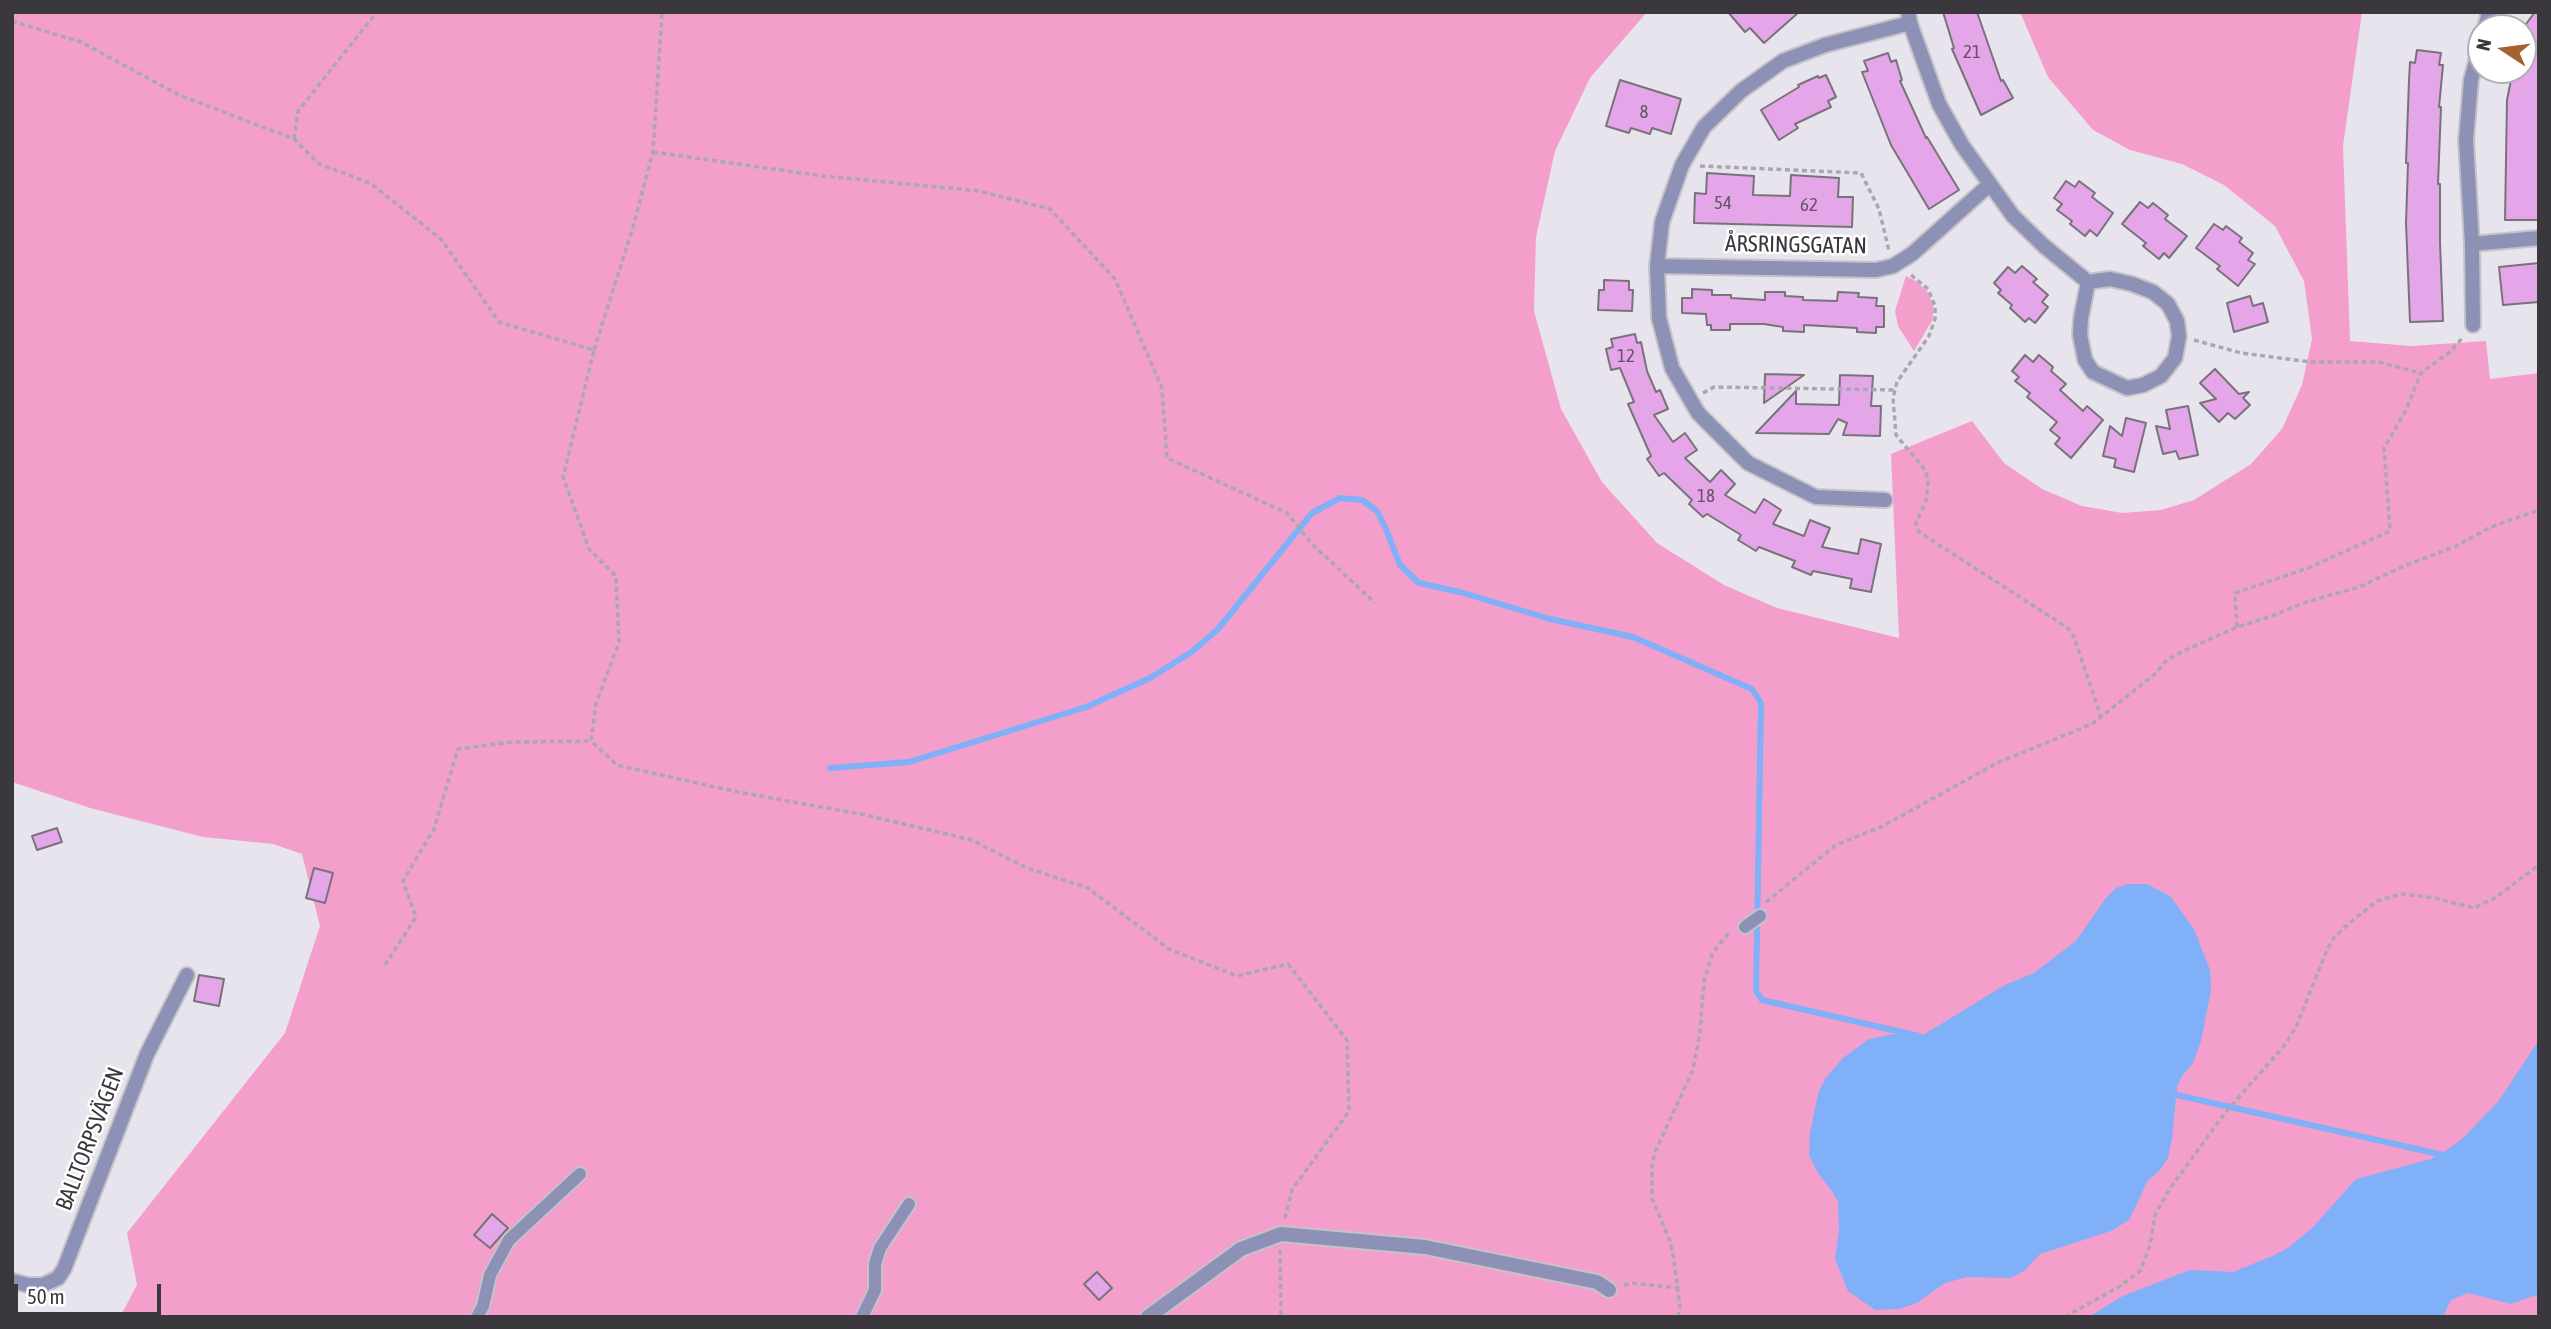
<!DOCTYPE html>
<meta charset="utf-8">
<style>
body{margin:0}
#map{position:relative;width:2551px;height:1329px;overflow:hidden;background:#e8e4ee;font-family:"Asap Condensed",sans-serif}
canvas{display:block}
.frame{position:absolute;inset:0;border:14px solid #3a383c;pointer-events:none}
.north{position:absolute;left:2467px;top:14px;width:70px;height:70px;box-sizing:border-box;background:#fff;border:2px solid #b0afb1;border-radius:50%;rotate:283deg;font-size:19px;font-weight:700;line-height:28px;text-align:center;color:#3a383c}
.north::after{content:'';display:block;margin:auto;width:24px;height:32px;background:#a66132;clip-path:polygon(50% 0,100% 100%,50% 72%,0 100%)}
.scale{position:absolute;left:14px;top:1284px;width:147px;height:32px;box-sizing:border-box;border:4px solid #3a383c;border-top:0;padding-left:9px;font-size:21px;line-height:24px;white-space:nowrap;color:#3a383c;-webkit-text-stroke:5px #fff;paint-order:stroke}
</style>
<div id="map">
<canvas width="2551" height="1329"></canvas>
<div class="frame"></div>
<div class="north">N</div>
<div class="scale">50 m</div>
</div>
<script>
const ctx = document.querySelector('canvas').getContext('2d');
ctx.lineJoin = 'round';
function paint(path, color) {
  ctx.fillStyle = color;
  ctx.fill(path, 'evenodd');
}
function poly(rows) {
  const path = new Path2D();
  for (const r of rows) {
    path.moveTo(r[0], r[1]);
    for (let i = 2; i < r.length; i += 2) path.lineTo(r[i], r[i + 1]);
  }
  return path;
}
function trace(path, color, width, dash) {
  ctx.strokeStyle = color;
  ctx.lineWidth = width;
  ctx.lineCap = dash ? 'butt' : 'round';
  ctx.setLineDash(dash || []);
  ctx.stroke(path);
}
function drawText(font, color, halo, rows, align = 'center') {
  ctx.font = font + ' "Asap Condensed",sans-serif';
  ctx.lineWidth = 5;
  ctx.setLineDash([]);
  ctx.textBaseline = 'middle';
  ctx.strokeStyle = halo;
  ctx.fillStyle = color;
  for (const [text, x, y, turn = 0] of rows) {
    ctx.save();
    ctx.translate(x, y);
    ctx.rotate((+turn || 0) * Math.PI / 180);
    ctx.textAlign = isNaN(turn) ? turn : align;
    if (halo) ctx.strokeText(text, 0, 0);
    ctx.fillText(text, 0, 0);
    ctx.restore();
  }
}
const green = poly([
 [12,12,1647,12,1590,78,1555,151,1536,237,1534,311,1561,409,1602,482,1657,543,1724,585,1777,608,1899,638,1891,454,1972,421,2004,463,2042,489,2082,506,2122,513,2161,510,2194,500,2251,464,2282,429,2302,385,2312,339,2304,281,2275,226,2224,185,2182,164,2130,150,2093,130,2048,77,2020,12,2362,12,2343,146,2350,341,2411,346,2486,341,2490,379,2539,373,2539,1317,120,1317,137,1285,127,1233,285,1033,320,926,302,854,273,844,203,837,90,808,12,782],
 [1906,276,1916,281,1927,291,1933,304,1933,319,1914,351,1898,326,1895,311]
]);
const water = poly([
 [2128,884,2147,884,2170,896,2194,929,2210,970,2211,990,2201,1041,2193,1063,2182,1076,2177,1087,2172,1139,2168,1158,2159,1171,2148,1180,2129,1220,2111,1231,2040,1254,2024,1271,2011,1278,1967,1277,1945,1283,1917,1303,1899,1309,1875,1310,1848,1291,1835,1259,1839,1231,1838,1202,1832,1191,1818,1173,1809,1155,1810,1133,1818,1094,1825,1079,1843,1058,1869,1039,1894,1034,1923,1035,2005,985,2034,973,2076,941,2106,898,2116,888],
 [2539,1040,2539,1294,2511,1304,2468,1293,2451,1300,2443,1317,2088,1317,2123,1296,2190,1270,2233,1272,2270,1257,2288,1248,2313,1227,2356,1179,2431,1159,2447,1150,2462,1139,2498,1102]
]);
const stream = poly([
 [830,768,909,762,1086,707,1150,678,1193,651,1218,629,1312,513,1340,498,1362,500,1377,511,1386,529,1400,565,1419,583,1460,592,1550,619,1633,637,1752,689,1761,703,1756,991,1762,1000,1919,1036],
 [2168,1093,2448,1156]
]);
const building = poly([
 [1728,12,1799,12,1764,43,1750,28,1745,32,1728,12],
 [1943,12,1977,12,2001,81,2003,80,2013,98,1981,115,1952,49,1954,48,1943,12],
 [2535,12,2539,12,2538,220,2505,220,2507,100,2513,70,2523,70,2523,28,2535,12],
 [2417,50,2441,53,2439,65,2443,65,2439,107,2441,107,2438,184,2440,184,2440,242,2443,321,2410,322,2406,223,2408,163,2406,163,2409,80,2410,62,2415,63,2417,50],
 [1888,53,1891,62,1896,60,1902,80,1900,81,1926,138,1927,137,1959,190,1929,209,1891,145,1862,72,1868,71,1864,61,1888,53],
 [1826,75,1836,97,1828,101,1831,107,1795,124,1798,128,1779,140,1761,110,1799,87,1798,85,1818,76,1819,78,1826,75],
 [1620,80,1681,99,1671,134,1652,128,1650,134,1631,128,1629,133,1606,126,1620,80],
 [1707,173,1754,176,1753,195,1790,196,1791,175,1839,178,1838,197,1853,197,1852,227,1694,223,1695,193,1706,194,1707,173],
 [2066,181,2075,187,2079,181,2095,193,2092,197,2113,213,2097,236,2090,230,2085,236,2070,224,2072,221,2057,210,2062,204,2054,198,2066,181],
 [2140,202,2148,208,2153,203,2168,215,2165,219,2187,236,2169,258,2164,253,2159,259,2143,246,2146,243,2122,224,2140,202],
 [2214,224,2223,230,2226,226,2242,238,2239,242,2253,253,2248,260,2255,264,2238,286,2217,269,2220,266,2196,248,2214,224],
 [2539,263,2539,302,2503,305,2499,267,2539,263],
 [2022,266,2037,279,2033,282,2048,295,2042,302,2048,307,2035,323,2029,318,2025,322,2010,308,2012,305,1998,293,2001,290,1994,283,2008,267,2015,273,2022,266],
 [1604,280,1629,281,1629,290,1633,290,1632,311,1598,310,1599,290,1604,290,1604,280],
 [1692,289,1712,290,1712,295,1731,295,1731,298,1765,300,1765,292,1785,292,1785,296,1803,297,1803,300,1837,301,1838,292,1859,293,1858,297,1877,298,1876,306,1884,306,1884,327,1876,327,1876,333,1857,332,1857,328,1804,325,1804,332,1783,331,1783,327,1764,324,1730,324,1730,330,1711,330,1711,325,1707,325,1706,314,1682,313,1682,298,1692,298,1692,289],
 [2250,296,2253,306,2263,303,2268,322,2234,332,2227,303,2250,296],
 [1635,334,1637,343,1641,342,1647,371,1656,392,1660,390,1668,409,1654,415,1673,442,1685,433,1697,450,1685,458,1710,482,1721,470,1735,484,1725,495,1755,513,1764,499,1781,510,1773,524,1804,536,1810,520,1830,528,1822,547,1858,554,1861,539,1881,544,1871,592,1850,588,1852,579,1813,571,1811,575,1792,567,1795,561,1759,547,1756,551,1738,540,1741,535,1707,514,1703,517,1689,504,1692,500,1664,473,1659,476,1647,459,1651,456,1628,404,1634,402,1620,368,1611,370,1606,349,1613,347,1611,339,1635,334],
 [2025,355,2033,362,2039,355,2053,367,2051,371,2066,384,2060,390,2083,411,2087,406,2103,420,2071,458,2055,444,2060,438,2050,430,2057,422,2027,397,2030,393,2015,381,2019,377,2012,371,2025,355],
 [2215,369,2239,394,2249,392,2243,398,2250,405,2235,419,2228,413,2219,422,2200,403,2216,399,2200,383,2215,369],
 [1765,374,1804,375,1764,403,1765,374],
 [1840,375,1873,376,1871,406,1881,406,1880,436,1843,435,1847,423,1838,419,1829,434,1756,433,1796,391,1796,404,1839,405,1840,375],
 [2188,406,2198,455,2179,459,2176,451,2163,454,2156,426,2170,429,2166,410,2188,406],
 [2126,418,2146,423,2134,472,2114,467,2116,459,2103,456,2110,426,2122,436,2126,418],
 [57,828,62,842,37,850,32,836,57,828],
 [314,868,333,873,325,903,306,898,314,868],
 [199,975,224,979,219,1006,194,1001,199,975],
 [492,1214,508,1228,490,1248,474,1235,492,1214],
 [1097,1272,1112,1288,1099,1300,1084,1284,1097,1272]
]);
const path = poly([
 [12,21,81,42,179,95,294,139,319,164,370,183,441,239,499,322,594,350,563,477,589,549,616,576,619,642,596,704,591,741,617,765,733,791,865,815,972,840,1027,868,1088,888,1169,949,1237,976,1288,964,1347,1040,1349,1111,1292,1190,1285,1218],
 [294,139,298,111,377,12],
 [653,152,823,176,979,191,1050,209,1115,279,1162,388,1167,458,1287,513,1312,544,1375,603],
 [1700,166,1861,173,1879,209,1889,251],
 [1911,275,1928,289,1935,306,1935,319,1929,336,1897,382,1893,398,1896,435,1926,471,1928,482,1926,501,1916,523,1917,528,1919,532,2068,628,2074,637,2101,717],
 [2194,340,2241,353,2311,362,2378,362,2421,373],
 [594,350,633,227,653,152,662,12],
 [1703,393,1714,387,1895,390],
 [2237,627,2235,593,2308,568,2390,531,2384,448,2406,410,2421,373,2451,351,2463,337],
 [1766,902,1836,845,1881,827,1999,762,2092,724,2155,674,2166,661,2181,652,2237,627,2269,617,2306,602,2359,587,2404,566,2454,547,2491,527,2539,510],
 [385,965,416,917,403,881,434,829,458,749,512,742,591,741],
 [1280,1250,1281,1317],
 [1624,1285,1631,1283,1678,1288],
 [1678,1317,1680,1305,1673,1255,1670,1241,1652,1198,1652,1165,1655,1152,1693,1070,1700,1032,1704,982,1712,954,1730,931],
 [2065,1317,2120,1286,2141,1270,2150,1245,2155,1215,2169,1190,2225,1113,2284,1046,2296,1027,2327,950,2333,939,2348,924,2377,901,2401,894,2435,898,2474,908,2495,898,2539,865]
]);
const lane = poly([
 [1745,927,1760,916],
 [477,1317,483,1306,490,1275,509,1240,580,1174],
 [862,1317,875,1290,875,1264,880,1248,909,1204]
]);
const street = poly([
 [1908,12,1910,23,1939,104,1962,145,2013,216,2044,246,2088,282,2110,279,2132,284,2153,292,2168,304,2177,321,2179,336,2175,358,2161,376,2143,385,2127,388,2093,372,2085,360,2080,335,2081,318,2088,282],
 [2485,28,2489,12],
 [2472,244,2539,238],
 [1657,266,1876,270,1893,266,1912,254,1989,185],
 [2473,325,2472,244,2466,140,2471,80,2481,43],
 [1885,500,1816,497,1748,463,1698,413,1672,368,1659,318,1657,266,1662,222,1682,165,1704,127,1741,91,1783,61,1825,45,1910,23],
 [12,1281,28,1285,43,1285,58,1278,64,1269,147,1054,187,975],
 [1148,1317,1241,1249,1281,1234,1425,1247,1597,1282,1609,1290]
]);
const numberNames = [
 ["21",1972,52],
 ["8",1644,112],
 ["54",1723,203],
 ["62",1809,205],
 ["12",1626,356],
 ["18",1706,496]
];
const streetNames = [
 ["ÅRSRINGSGATAN",1796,245,1],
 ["BALLTORPSVÄGEN",90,1139,-69]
];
paint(green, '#f49ecc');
paint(water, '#7fb0f8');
trace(stream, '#7fb0f8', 6);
paint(building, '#e5a5e9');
trace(building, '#787279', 2);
trace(lane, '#c5c2ca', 16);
trace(street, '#c5c2ca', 18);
trace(path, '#aaa7af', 3.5, [5, 3.5]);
trace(lane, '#8d91b5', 12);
trace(street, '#8d91b5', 14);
drawText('19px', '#655367', null, numberNames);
drawText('23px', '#3a383c', '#fff', streetNames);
</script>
